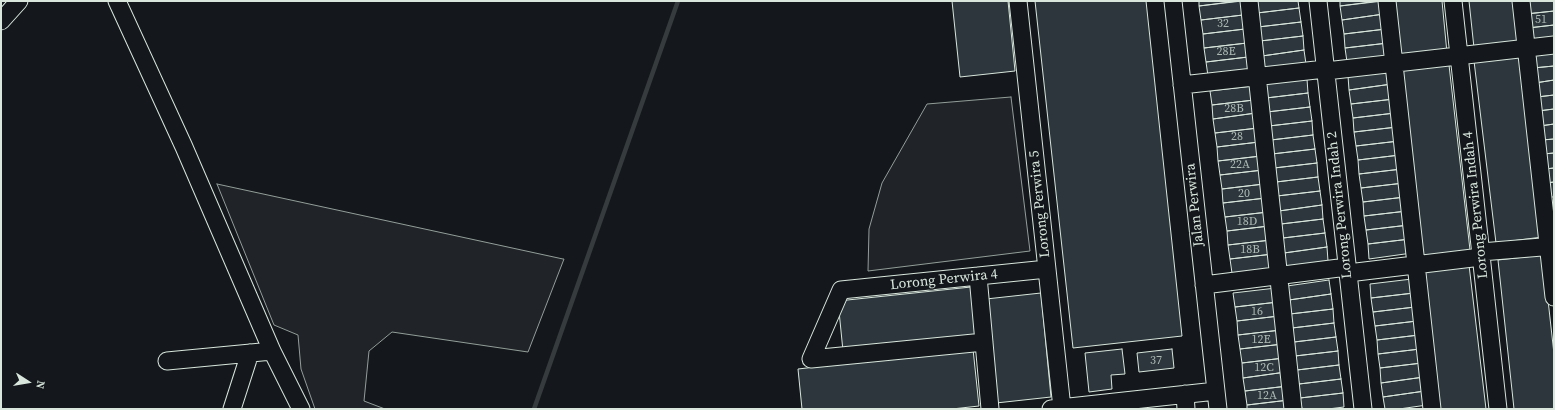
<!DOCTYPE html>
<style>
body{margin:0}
#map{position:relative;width:1555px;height:410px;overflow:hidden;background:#14181c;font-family:"Source Serif 4",serif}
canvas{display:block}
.frame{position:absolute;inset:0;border:2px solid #d8e6dc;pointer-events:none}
.north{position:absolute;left:8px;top:362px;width:40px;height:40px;-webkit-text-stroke:3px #14181c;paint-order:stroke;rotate:102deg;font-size:11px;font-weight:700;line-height:16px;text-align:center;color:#d8e6dc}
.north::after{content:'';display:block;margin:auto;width:14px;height:18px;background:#d8e6dc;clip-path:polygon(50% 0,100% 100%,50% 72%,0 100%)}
</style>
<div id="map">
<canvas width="1555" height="410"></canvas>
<div class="frame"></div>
<div class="north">N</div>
</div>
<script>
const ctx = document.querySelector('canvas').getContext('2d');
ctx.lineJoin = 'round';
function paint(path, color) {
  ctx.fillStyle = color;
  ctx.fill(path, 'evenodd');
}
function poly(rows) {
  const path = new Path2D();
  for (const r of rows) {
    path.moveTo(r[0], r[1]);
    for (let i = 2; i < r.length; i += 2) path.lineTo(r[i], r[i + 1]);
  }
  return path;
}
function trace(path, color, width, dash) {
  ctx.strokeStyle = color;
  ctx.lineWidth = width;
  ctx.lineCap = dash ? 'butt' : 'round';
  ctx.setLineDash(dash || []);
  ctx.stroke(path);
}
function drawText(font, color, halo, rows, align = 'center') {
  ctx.font = font + ' "Source Serif 4",serif';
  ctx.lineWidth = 3;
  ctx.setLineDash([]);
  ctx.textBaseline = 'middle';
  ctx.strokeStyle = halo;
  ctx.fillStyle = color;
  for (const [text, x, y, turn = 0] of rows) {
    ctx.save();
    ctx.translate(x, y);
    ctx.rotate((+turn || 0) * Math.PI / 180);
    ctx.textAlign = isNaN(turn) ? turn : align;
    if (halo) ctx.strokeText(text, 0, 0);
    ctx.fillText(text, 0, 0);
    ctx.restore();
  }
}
const green = poly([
 [1011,97,1030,251,868,271,869,229,882,183,927,104,1011,97],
 [217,184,563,259,564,259,528,352,392,332,369,351,364,401,385,409,315,409,301,369,298,335,274,325,217,184]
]);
const stream = poly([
 [534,409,678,1]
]);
const building = poly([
 [952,1,1008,1,1015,71,960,77,952,1],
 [1035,1,1146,1,1182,336,1073,348,1035,1],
 [1199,1,1238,1,1199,6,1199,1],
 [1242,1,1243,15,1201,20,1199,6,1242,1],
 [1255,1,1298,1,1299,8,1257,13,1255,1],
 [1340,1,1378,1,1340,6,1340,1],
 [1383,1,1384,14,1342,20,1340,6,1383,1],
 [1394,1,1442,1,1447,53,1400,59,1394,1],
 [1469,1,1516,1,1521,42,1474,48,1469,1],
 [1525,1,1554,1,1554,11,1526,14,1525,1],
 [1299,8,1301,22,1258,27,1257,13,1299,8],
 [1554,11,1554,25,1528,28,1526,14,1554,11],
 [1384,14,1386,29,1344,34,1342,20,1384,14],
 [1243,15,1245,29,1203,34,1201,20,1243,15],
 [1301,22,1303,36,1260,41,1258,27,1301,22],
 [1554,25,1554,40,1530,43,1528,28,1554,25],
 [1245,29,1247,43,1204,48,1203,34,1245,29],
 [1386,29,1388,43,1345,48,1344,34,1386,29],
 [1303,36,1304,50,1262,56,1260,41,1303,36],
 [1247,43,1248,57,1206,62,1204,48,1247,43],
 [1388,43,1389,57,1347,62,1345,48,1388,43],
 [1304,50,1306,64,1263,70,1262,56,1304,50],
 [1554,51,1554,66,1533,68,1532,54,1554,51],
 [1521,55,1542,237,1496,243,1474,61,1521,55],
 [1248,57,1250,71,1208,76,1206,62,1248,57],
 [1449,65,1470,250,1421,256,1400,70,1449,65],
 [1554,66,1554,80,1535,83,1533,68,1554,66],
 [1390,71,1392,84,1349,90,1348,76,1390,71],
 [1307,79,1308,93,1266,98,1264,84,1307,79],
 [1554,80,1554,95,1537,97,1535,83,1554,80],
 [1392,84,1394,99,1351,104,1349,90,1392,84],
 [1253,86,1254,100,1212,105,1210,91,1253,86],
 [1308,93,1310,107,1267,112,1266,98,1308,93],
 [1554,95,1554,109,1538,111,1537,97,1554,95],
 [1394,99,1395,113,1353,118,1351,104,1394,99],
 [1254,100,1256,113,1213,119,1212,105,1254,100],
 [1310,107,1312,121,1269,126,1267,112,1310,107],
 [1554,109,1554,124,1540,126,1538,111,1554,109],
 [1256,113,1258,128,1215,133,1213,119,1256,113],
 [1395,113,1397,127,1354,132,1353,118,1395,113],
 [1312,121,1313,135,1271,140,1269,126,1312,121],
 [1554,124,1554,139,1542,140,1540,126,1554,124],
 [1397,127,1399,141,1356,146,1354,132,1397,127],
 [1258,128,1259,142,1217,147,1215,133,1258,128],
 [1313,135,1315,149,1272,154,1271,140,1313,135],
 [1554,139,1554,153,1543,154,1542,140,1554,139],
 [1399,141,1400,155,1358,160,1356,146,1399,141],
 [1259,142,1261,156,1218,161,1217,147,1259,142],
 [1315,149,1317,163,1274,168,1272,154,1315,149],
 [1554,153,1554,168,1545,169,1543,154,1554,153],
 [1400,155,1402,169,1359,174,1358,160,1400,155],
 [1261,156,1263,170,1220,175,1218,161,1261,156],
 [1317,163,1318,177,1276,182,1274,168,1317,163],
 [1554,168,1554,182,1546,183,1545,169,1554,168],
 [1402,169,1404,183,1361,188,1359,174,1402,169],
 [1263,170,1264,184,1222,189,1220,175,1263,170],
 [1318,177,1320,191,1277,196,1276,182,1318,177],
 [1554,182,1554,197,1548,197,1546,183,1554,182],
 [1404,183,1405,197,1363,202,1361,188,1404,183],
 [1264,184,1266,198,1223,203,1222,189,1264,184],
 [1320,191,1322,205,1279,211,1277,196,1320,191],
 [1405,197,1407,211,1364,216,1363,202,1405,197],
 [1266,198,1268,212,1225,217,1223,203,1266,198],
 [1322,205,1323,219,1281,224,1279,211,1322,205],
 [1407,211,1409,225,1366,230,1364,216,1407,211],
 [1268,212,1269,226,1227,231,1225,217,1268,212],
 [1323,219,1325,233,1283,238,1281,224,1323,219],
 [1409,225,1410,239,1368,244,1366,230,1409,225],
 [1269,226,1271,240,1228,245,1227,231,1269,226],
 [1325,233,1327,247,1284,253,1283,238,1325,233],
 [1410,239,1412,253,1369,259,1368,244,1410,239],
 [1271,240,1273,254,1230,259,1228,245,1271,240],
 [1327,247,1328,261,1286,267,1284,253,1327,247],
 [1273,254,1274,268,1232,273,1230,259,1273,254],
 [1543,255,1554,354,1554,409,1514,409,1498,260,1543,255],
 [1469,265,1486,409,1438,409,1422,271,1469,265],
 [1412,279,1414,293,1371,298,1370,284,1412,279],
 [1329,280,1331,294,1289,300,1287,286,1329,280],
 [971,287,976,337,843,351,838,301,971,287],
 [1276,288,1278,302,1235,307,1233,293,1276,288],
 [1041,293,1051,397,996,403,986,299,1041,293],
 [1414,293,1415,307,1373,312,1371,298,1414,293],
 [1331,294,1333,309,1290,314,1289,300,1331,294],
 [1278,302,1279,316,1237,321,1235,307,1278,302],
 [1415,307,1417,321,1375,326,1373,312,1415,307],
 [1333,309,1334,323,1292,328,1290,314,1333,309],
 [1279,316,1281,330,1238,335,1237,321,1279,316],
 [1417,321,1419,335,1377,340,1375,326,1417,321],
 [1334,323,1336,337,1294,342,1292,328,1334,323],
 [1281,330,1283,344,1240,349,1238,335,1281,330],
 [1419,335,1420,349,1378,354,1377,340,1419,335],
 [1336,337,1338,351,1295,356,1294,342,1336,337],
 [1283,344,1284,358,1242,363,1240,349,1283,344],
 [973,349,979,406,952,409,802,409,798,369,973,349],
 [1122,349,1125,374,1111,375,1112,389,1089,392,1085,353,1122,349],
 [1172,349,1174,368,1139,372,1137,353,1172,349],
 [1420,349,1422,363,1380,368,1378,354,1420,349],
 [1338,351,1339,365,1297,370,1295,356,1338,351],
 [1284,358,1286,372,1243,378,1242,363,1284,358],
 [1422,363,1424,377,1381,383,1380,368,1422,363],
 [1339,365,1341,379,1299,384,1297,370,1339,365],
 [1286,372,1288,386,1245,391,1243,378,1286,372],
 [1424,377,1425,391,1383,397,1381,383,1424,377],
 [1341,379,1343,393,1300,398,1299,384,1341,379],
 [1288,386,1289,400,1247,405,1245,391,1288,386],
 [1425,391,1427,405,1399,409,1385,409,1383,397,1425,391],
 [1343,393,1344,407,1328,409,1302,409,1300,398,1343,393],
 [1289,400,1290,409,1247,409,1247,405,1289,400]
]);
const minor = poly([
 [117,1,184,147,272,351,301,409],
 [1018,1,1062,408],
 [1173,1,1218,409],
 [1249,1,1293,409],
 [1318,1,1363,409],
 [1387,1,1432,409],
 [1453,1,1498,409],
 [1521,1,1554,297],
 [1,21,19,1],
 [1326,71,1554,45],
 [1182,85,1325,69],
 [1481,252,1554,246],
 [1348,273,1481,257],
 [978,276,990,409],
 [1204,285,1347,267],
 [984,342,811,359,841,290,1047,269],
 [167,361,272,351],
 [1185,394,1186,409],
 [232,409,250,353],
 [1051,409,1216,391]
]);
const numberNames = [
 ["51",1541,20],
 ["32",1223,24],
 ["28E",1226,52],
 ["28B",1234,109],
 ["28",1237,137],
 ["22A",1240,165],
 ["20",1244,194],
 ["18D",1247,222],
 ["18B",1250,250],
 ["16",1257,312],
 ["12E",1261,340],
 ["37",1156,361],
 ["12C",1264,368],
 ["12A",1267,396]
];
const streetNames = [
 ["Lorong Perwira 5",1040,204,-96],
 ["Jalan Perwira",1195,205,-96],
 ["Lorong Perwira Indah 2",1340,205,-96],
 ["Lorong Perwira Indah 4",1476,205,-96],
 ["Lorong Perwira 4",944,280,-6]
];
paint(green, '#202428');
trace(green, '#939e99', 1);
trace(stream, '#363b3e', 4.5);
paint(building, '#2c363c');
trace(building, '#d8e6dc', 1);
trace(minor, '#d8e6dc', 19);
trace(minor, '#14181c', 17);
drawText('12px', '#adbab4', null, numberNames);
drawText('14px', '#d8e6dc', '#14181c', streetNames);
</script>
